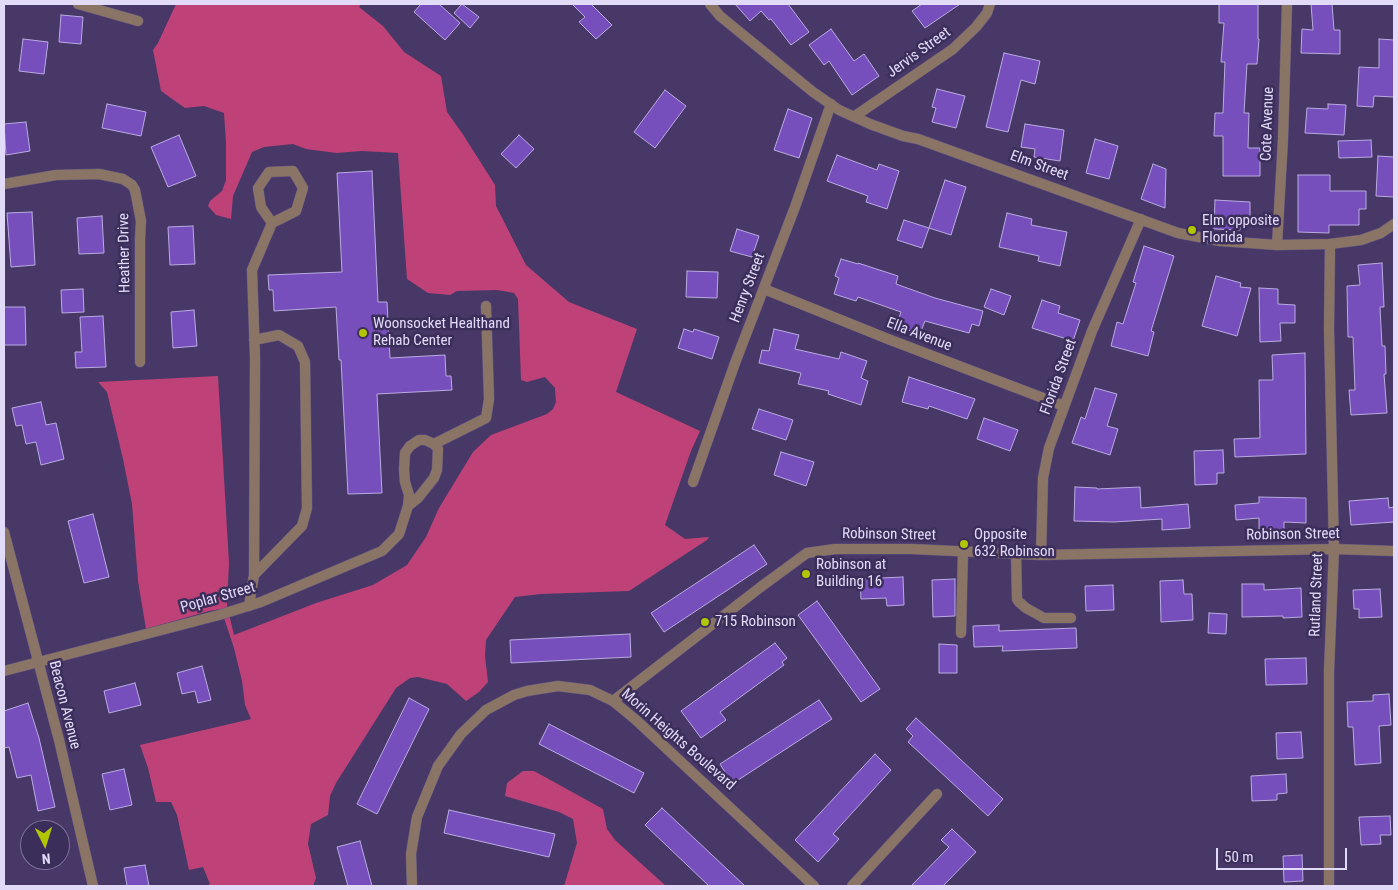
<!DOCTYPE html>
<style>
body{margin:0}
#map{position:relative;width:1398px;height:890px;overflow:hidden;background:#473867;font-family:"Roboto Condensed",sans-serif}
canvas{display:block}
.frame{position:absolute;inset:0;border:5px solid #e2dbf8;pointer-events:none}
.north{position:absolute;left:20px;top:820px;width:50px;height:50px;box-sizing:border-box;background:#3c2e5b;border:1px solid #7e739a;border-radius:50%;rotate:175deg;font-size:14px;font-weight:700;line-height:20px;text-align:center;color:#e2dbf8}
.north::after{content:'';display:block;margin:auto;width:18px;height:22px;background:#b1c500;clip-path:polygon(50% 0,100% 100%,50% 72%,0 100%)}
.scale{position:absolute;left:1216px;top:848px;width:131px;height:22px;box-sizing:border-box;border:2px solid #e2dbf8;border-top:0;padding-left:6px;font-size:15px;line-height:18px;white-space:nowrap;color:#e2dbf8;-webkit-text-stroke:4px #3c2e5b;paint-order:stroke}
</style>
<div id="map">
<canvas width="1398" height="890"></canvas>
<div class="frame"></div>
<div class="north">N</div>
<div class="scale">50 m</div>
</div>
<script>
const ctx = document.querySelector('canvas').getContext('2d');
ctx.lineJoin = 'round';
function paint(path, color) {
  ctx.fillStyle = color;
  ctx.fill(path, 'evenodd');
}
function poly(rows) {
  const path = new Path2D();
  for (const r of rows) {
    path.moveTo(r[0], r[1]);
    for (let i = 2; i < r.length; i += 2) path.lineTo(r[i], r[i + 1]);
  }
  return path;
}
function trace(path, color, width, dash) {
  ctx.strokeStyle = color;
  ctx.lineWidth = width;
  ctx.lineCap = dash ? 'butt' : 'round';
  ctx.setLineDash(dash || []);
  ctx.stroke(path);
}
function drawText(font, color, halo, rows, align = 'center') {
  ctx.font = font + ' "Roboto Condensed",sans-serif';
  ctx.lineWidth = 5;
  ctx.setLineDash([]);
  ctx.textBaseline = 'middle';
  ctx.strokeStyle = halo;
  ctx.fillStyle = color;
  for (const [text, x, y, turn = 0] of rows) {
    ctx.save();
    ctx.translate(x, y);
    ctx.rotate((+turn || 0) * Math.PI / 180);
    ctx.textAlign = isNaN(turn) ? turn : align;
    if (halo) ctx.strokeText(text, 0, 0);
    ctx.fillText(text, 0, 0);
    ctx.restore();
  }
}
const forest = poly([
 [176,4,361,4,359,7,383,26,404,52,441,76,447,112,462,133,495,185,496,206,526,265,569,302,637,329,616,392,700,431,691,451,665,525,685,539,709,537,707,540,629,591,541,594,515,597,486,640,485,656,488,682,479,692,466,701,447,684,418,677,410,678,396,688,336,783,330,796,328,815,311,824,308,844,316,878,313,886,206,886,210,884,203,867,189,870,177,815,171,802,156,802,148,768,140,745,251,719,245,705,242,681,234,648,221,609,209,611,146,629,138,581,132,504,123,459,107,392,98,382,218,376,229,563,227,606,234,635,316,603,373,585,407,565,426,537,439,508,473,452,491,435,547,414,553,409,556,402,555,388,545,377,527,382,521,380,518,299,514,293,497,290,457,291,450,295,428,293,407,279,398,153,362,151,336,153,306,149,293,144,264,147,252,152,233,196,231,219,216,215,208,206,210,201,222,191,226,180,226,143,224,113,204,106,185,108,161,91,153,50,158,43],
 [523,771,534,771,603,809,607,829,615,840,666,886,564,886,577,843,573,819,559,812,505,796,507,783]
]);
const building = poly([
 [421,4,439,4,460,23,445,40,414,12,421,4],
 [462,4,479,17,470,28,454,13,462,4],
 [572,4,591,4,612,25,596,39,579,22,585,17,572,4],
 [735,4,788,4,809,32,791,45,771,19,769,20,761,11,750,21,735,4],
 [922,4,960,4,925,28,912,11,922,4],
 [1219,4,1258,4,1258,39,1259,39,1257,64,1247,64,1244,113,1249,113,1248,148,1260,148,1260,176,1223,176,1223,136,1214,136,1215,113,1223,113,1225,62,1221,62,1224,23,1219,23,1219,4],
 [1311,4,1332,4,1334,30,1340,30,1340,54,1301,53,1302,29,1313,30,1311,4],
 [61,15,83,17,81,44,59,42,61,15],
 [831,29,854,61,864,54,879,76,852,95,829,61,824,65,809,45,831,29],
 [23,39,48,42,44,74,19,71,23,39],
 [1379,39,1394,40,1394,97,1374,96,1373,107,1357,106,1359,67,1379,68,1379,39],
 [1004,53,1040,61,1035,84,1021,80,1008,132,986,127,1004,53],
 [937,89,965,96,956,128,932,122,936,108,932,107,937,89],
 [665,90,686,106,655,148,634,132,665,90],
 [107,104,146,112,141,136,102,128,107,104],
 [1328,104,1346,105,1344,135,1305,133,1307,108,1328,109,1328,104],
 [788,109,812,118,799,158,774,150,788,109],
 [26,122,30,151,6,155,4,124,26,122],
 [1025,124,1064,130,1060,161,1034,157,1035,149,1021,147,1025,124],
 [179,135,196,176,168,187,151,147,179,135],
 [519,135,534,149,516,168,501,154,519,135],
 [1095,139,1118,146,1109,179,1086,173,1095,139],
 [1371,140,1372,157,1339,158,1338,141,1371,140],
 [837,155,877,170,879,164,899,171,887,209,866,202,868,196,827,181,837,155],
 [1378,156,1394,157,1394,197,1376,196,1378,156],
 [1153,164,1166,169,1165,208,1141,199,1153,164],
 [372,171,378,302,387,302,390,358,445,355,446,376,451,376,452,390,377,394,382,493,348,494,341,360,339,360,336,307,274,311,273,290,269,290,268,275,342,272,337,173,372,171],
 [1298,175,1330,175,1330,191,1366,191,1366,209,1359,209,1359,225,1329,225,1329,233,1298,232,1298,175],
 [945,180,966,187,951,235,929,228,945,180],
 [1215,200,1250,202,1250,225,1240,225,1240,230,1214,229,1215,200],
 [32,212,35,265,11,267,7,213,32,212],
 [1007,213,1032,219,1031,225,1067,232,1060,266,1038,261,1039,256,999,247,1007,213],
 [102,216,104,253,79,254,77,218,102,216],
 [904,220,929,228,922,248,897,240,904,220],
 [193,226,195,264,170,265,168,227,193,226],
 [737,229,759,236,752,257,730,251,737,229],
 [1144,246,1174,256,1151,331,1154,332,1148,356,1111,346,1117,322,1123,324,1136,283,1133,282,1144,246],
 [841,259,858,264,858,263,898,276,896,284,935,298,983,311,979,326,972,324,969,333,925,321,920,334,896,326,901,312,858,297,856,301,834,294,839,278,835,276,841,259],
 [1382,263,1384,307,1380,307,1382,346,1385,346,1386,374,1384,374,1387,413,1351,415,1349,390,1355,390,1353,337,1348,337,1347,286,1360,285,1358,265,1382,263],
 [687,271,718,272,717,298,686,297,687,271],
 [1216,276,1241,283,1240,287,1251,288,1237,336,1202,326,1216,276],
 [1259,288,1278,289,1278,304,1295,305,1295,323,1280,323,1281,341,1260,342,1259,288],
 [83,289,84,312,62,313,61,290,83,289],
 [991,289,1011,296,1004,315,984,307,991,289],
 [1042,300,1060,306,1058,313,1080,320,1073,341,1032,328,1042,300],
 [4,307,25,307,26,345,4,345,4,307],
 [194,310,197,346,173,348,171,312,194,310],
 [103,316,106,367,76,368,75,352,82,352,80,317,103,316],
 [684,329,693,332,694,329,719,337,712,359,678,348,684,329],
 [774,329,799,335,795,349,839,359,841,352,867,361,861,378,868,381,861,405,828,394,829,391,798,384,801,373,759,363,762,350,769,351,774,329],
 [1305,353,1306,454,1235,457,1234,439,1260,438,1259,380,1273,380,1272,355,1305,353],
 [909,377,975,399,967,419,929,406,928,409,902,402,909,377],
 [1095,388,1117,394,1107,426,1118,429,1110,455,1072,443,1081,417,1085,419,1095,388],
 [41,402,46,425,56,423,64,459,41,465,36,442,26,444,22,425,16,426,12,408,41,402],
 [759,409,793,420,786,440,752,429,759,409],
 [984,418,1018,430,1010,451,977,439,984,418],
 [1223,450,1224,473,1217,473,1217,484,1195,485,1194,451,1223,450],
 [781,452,814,462,806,486,774,475,781,452],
 [1075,487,1097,488,1097,489,1140,487,1141,508,1188,504,1190,528,1162,530,1162,519,1114,522,1074,521,1075,487],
 [1259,497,1306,498,1306,523,1284,522,1284,531,1259,531,1259,518,1236,520,1235,505,1259,503,1259,497],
 [1388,498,1389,508,1394,507,1394,522,1351,525,1349,501,1388,498],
 [93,514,109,577,84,583,68,521,93,514],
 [754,545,767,564,664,632,651,613,754,545],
 [903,577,904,605,887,606,886,598,861,599,860,579,903,577],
 [955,579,955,616,933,617,932,580,955,579],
 [1183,580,1184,594,1192,594,1193,620,1161,622,1160,581,1183,580],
 [1242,584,1264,584,1264,590,1301,588,1302,617,1283,618,1283,616,1242,617,1242,584],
 [1113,585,1114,610,1086,611,1085,586,1113,585],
 [1380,589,1382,617,1359,618,1359,609,1354,609,1353,590,1380,589],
 [817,601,880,689,861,702,798,615,817,601],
 [1209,613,1227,614,1226,634,1208,633,1209,613],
 [999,625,999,631,1076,628,1077,648,1002,651,1003,646,974,647,973,626,999,625],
 [630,634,631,657,511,663,510,640,630,634],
 [775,643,787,658,782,662,784,665,720,712,726,720,701,738,681,711,775,643],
 [939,644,957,645,957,673,939,673,939,644],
 [1306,658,1307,684,1266,685,1265,659,1306,658],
 [202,666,211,700,198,703,195,691,182,694,177,673,202,666],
 [135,683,141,705,109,713,104,691,135,683],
 [1389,694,1391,725,1379,726,1381,763,1355,765,1353,727,1348,727,1347,702,1373,701,1373,695,1389,694],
 [409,698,429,709,377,814,357,804,409,698],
 [819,700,832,719,732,784,720,764,819,700],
 [28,703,39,738,55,807,38,811,31,775,17,778,9,747,4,748,4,711,28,703],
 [916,718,1003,799,988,816,908,742,913,736,906,729,916,718],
 [549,724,644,773,634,793,539,744,549,724],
 [1301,732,1303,758,1277,759,1276,733,1301,732],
 [875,754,891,770,833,834,839,839,818,862,795,840,875,754],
 [124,769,132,805,110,810,102,774,124,769],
 [1286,774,1287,793,1277,794,1277,800,1252,801,1251,776,1286,774],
 [662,808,745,886,709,886,645,825,662,808],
 [449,810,555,834,549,857,444,833,449,810],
 [1390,816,1391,835,1380,835,1381,844,1361,845,1359,817,1390,816],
 [952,829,976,852,943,886,911,886,949,847,941,840,952,829],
 [360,841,372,886,348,886,337,847,360,841],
 [1302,855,1303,881,1284,882,1283,856,1302,855],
 [145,865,149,886,127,886,124,868,145,865]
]);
const service = poly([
 [254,340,279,335,298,346,305,362,307,508,302,526,254,575],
 [434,444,486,418,489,399,486,306],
 [1016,554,1017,599,1019,602,1026,608,1044,618,1071,618],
 [249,606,254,575,255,357,252,270,272,223,296,211,303,188,293,171,269,172,258,188,261,207,272,223],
 [961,633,963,551],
 [852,886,937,794]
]);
const minor = poly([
 [78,4,138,21],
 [855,116,953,49,976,27,987,13,990,4],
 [4,184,56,175,99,174,123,179,132,185,135,190,141,221,140,239,140,362],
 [1277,245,1283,139,1287,4],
 [764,289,888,339,1064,406],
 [419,440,425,440,434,444,438,449,437,470,434,478,418,498,408,506,409,495,405,482,404,470,405,453,410,446,419,440],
 [693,482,735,363,795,207,831,104],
 [1041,555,1043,478,1049,448,1092,331,1141,219],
 [4,671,219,615,261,602,382,551,399,534,408,506],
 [613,701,762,586,807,553,835,549,911,549,1041,555,1334,549,1394,551],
 [412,886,411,854,417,817,438,766,461,734,486,710,514,695,527,691,558,686,590,690,613,701,636,720,814,886],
 [1329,886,1329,671,1334,549,1329,329,1330,244]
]);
const tertiary = poly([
 [710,4,720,16,813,92,839,110,870,124,903,136,918,139,1178,233,1220,241,1277,245,1330,244,1361,240,1381,233,1394,224],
 [4,532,59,740,93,886]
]);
const markers = [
 [1192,230,5,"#b1c500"],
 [363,333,5,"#b1c500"],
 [964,544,5,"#b1c500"],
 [806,574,5,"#b1c500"],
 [705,622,5,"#b1c500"]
];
const streetNames = [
 ["Jervis Street",919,53,-36],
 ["Cote Avenue",1268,124,-88],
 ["Elm Street",1039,166,20],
 ["Heather Drive",125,253,-91],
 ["Henry Street",748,288,-69],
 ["Ella Avenue",919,335,21],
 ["Florida Street",1059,377,-70],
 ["Robinson Street",889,535,1],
 ["Robinson Street",1293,535,-1],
 ["Rutland Street",1317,595,-88],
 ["Poplar Street",218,598,-16],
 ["Beacon Avenue",64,705,76],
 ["Morin Heights Boulevard",678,740,41]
];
const poiNames = [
 ["Elm opposite",1202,221],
 ["Florida",1202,238],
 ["Woonsocket Healthand",373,324],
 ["Rehab Center",373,341],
 ["Opposite",974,535],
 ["632 Robinson",974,552],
 ["Robinson at",816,565],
 ["Building 16",816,582],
 ["715 Robinson",715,622]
];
paint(forest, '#be4278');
paint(building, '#774fbd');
trace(building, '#b9abe1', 1);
trace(service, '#635581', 11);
trace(minor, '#635581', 11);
trace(tertiary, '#635581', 11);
trace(service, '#8a7465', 10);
trace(minor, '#8a7465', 10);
trace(tertiary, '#8a7465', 10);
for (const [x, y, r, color] of markers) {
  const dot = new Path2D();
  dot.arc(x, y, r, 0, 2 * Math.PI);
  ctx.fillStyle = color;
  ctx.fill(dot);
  trace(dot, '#3c2e5b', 2);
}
drawText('15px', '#e2dbf8', '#3c2e5b', streetNames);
drawText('15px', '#e2dbf8', '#3c2e5b', poiNames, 'left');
</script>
